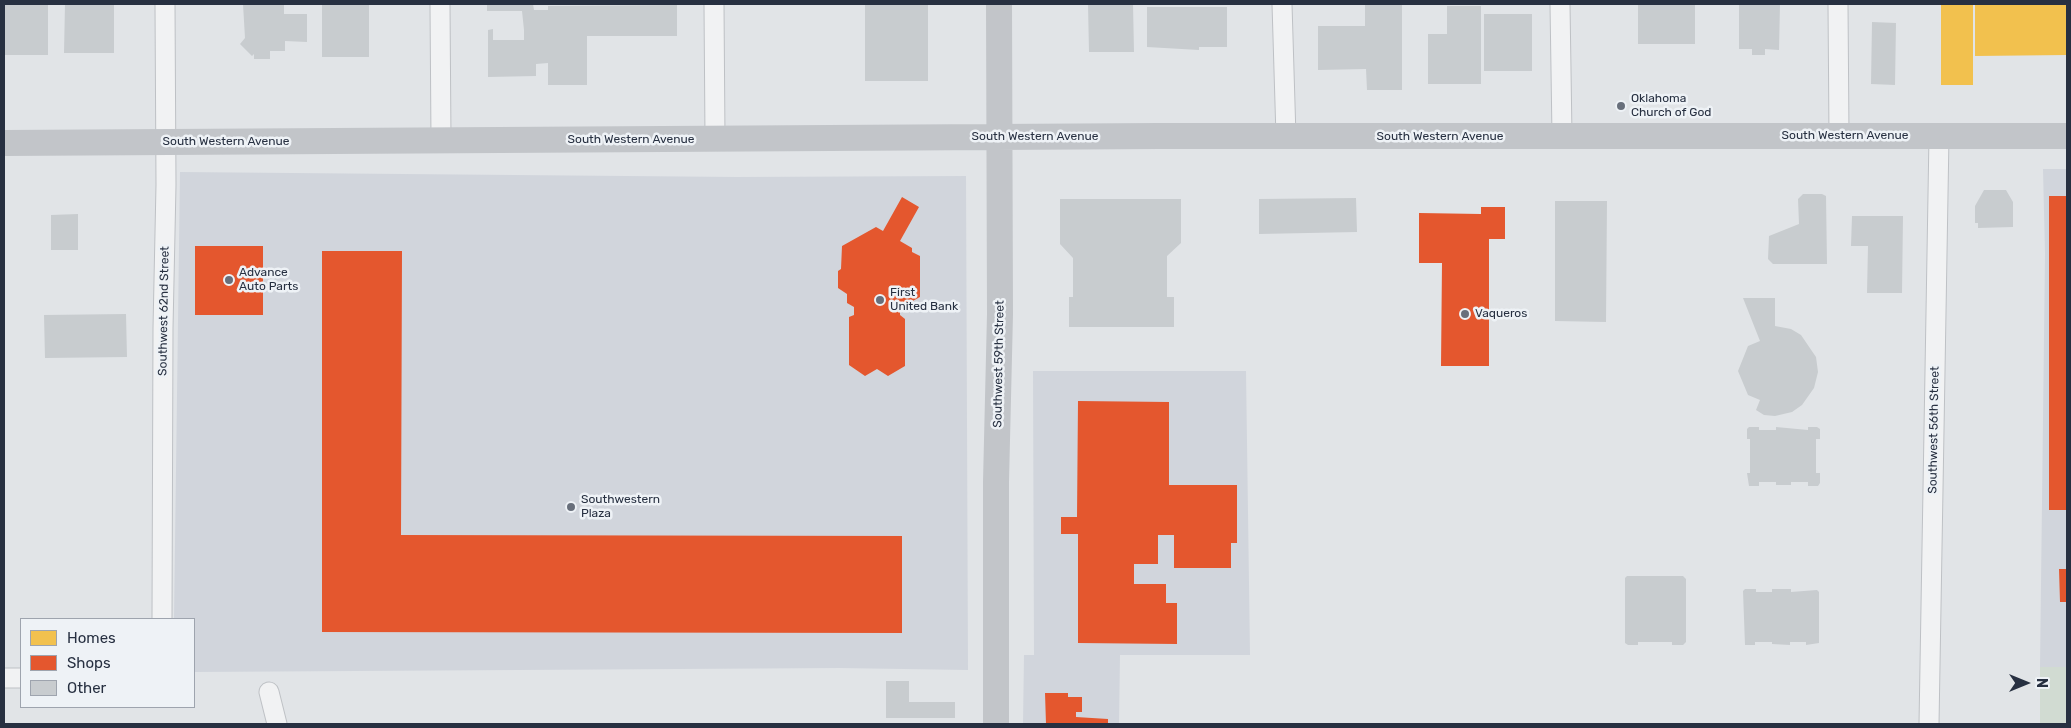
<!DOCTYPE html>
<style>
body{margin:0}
#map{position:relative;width:2071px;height:728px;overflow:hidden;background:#e1e4e7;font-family:Rubik,sans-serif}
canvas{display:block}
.frame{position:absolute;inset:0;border:5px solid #273041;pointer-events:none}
.legend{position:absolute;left:20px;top:618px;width:175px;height:90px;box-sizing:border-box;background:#eef2f6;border:1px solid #9ea4ae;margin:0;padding:6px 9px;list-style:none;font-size:15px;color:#273041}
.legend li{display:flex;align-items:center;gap:10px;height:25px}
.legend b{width:25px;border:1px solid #9ea4ae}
.north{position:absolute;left:2001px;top:658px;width:50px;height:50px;-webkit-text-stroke:4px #eef2f6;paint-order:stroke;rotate:90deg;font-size:14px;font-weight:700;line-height:20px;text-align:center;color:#273041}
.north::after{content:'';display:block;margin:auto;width:18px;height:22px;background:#273041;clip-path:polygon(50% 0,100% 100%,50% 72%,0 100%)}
</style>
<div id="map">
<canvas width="2071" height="728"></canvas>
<div class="frame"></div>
<ul class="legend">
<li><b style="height:14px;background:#f2c14e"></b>Homes</li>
<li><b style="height:14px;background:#e4572e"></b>Shops</li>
<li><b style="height:14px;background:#c8cccf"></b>Other</li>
</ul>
<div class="north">N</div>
</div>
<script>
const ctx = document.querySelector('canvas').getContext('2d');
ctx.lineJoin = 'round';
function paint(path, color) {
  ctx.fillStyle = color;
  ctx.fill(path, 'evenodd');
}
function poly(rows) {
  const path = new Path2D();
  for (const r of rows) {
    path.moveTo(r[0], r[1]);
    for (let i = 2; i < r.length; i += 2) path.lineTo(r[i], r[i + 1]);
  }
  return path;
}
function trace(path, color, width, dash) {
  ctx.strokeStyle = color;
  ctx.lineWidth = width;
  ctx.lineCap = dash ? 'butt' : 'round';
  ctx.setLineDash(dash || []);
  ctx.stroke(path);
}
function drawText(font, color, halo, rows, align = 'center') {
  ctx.font = font + ' Rubik,sans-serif';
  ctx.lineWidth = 5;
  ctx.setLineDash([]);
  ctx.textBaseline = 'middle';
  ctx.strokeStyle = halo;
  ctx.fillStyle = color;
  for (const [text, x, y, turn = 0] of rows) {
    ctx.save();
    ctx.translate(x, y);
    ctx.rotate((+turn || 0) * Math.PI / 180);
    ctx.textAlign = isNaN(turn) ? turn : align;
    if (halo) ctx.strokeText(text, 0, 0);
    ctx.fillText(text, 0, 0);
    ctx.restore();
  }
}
const built = poly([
 [2043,169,2067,169,2067,667,2040,667,2045,254],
 [180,172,737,177,966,176,968,670,839,668,194,672,194,619,174,619],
 [1033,371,1246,371,1250,655,1120,655,1119,724,1023,724,1024,655,1034,655]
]);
const green = poly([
 [2040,667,2067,667,2067,724,2040,724]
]);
const homes = poly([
 [1941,4,1973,4,1973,85,1941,85],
 [1975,4,2067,4,2067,55,1975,56]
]);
const shops = poly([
 [2049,196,2067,196,2067,510,2049,510],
 [902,197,919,207,900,241,912,248,912,252,920,256,920,297,900,308,900,315,905,319,905,366,888,376,877,369,865,376,849,365,849,317,854,315,854,307,847,303,847,294,838,288,838,271,841,269,842,246,876,227,883,231],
 [1481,207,1505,207,1505,239,1489,239,1489,366,1441,366,1442,263,1419,263,1419,213,1481,214],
 [195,246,263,246,263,315,195,315],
 [322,251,402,251,401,535,902,536,902,633,322,632],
 [1078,401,1169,402,1169,485,1237,485,1237,543,1231,543,1231,568,1174,568,1174,535,1158,535,1158,564,1134,564,1134,584,1166,584,1166,603,1177,603,1177,644,1078,643,1078,534,1061,534,1061,517,1077,517],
 [2059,569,2067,569,2067,602,2060,602],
 [1045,693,1068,693,1068,697,1082,697,1082,712,1076,712,1076,717,1108,719,1108,724,1046,724]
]);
const building = poly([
 [4,4,48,4,48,55,4,55],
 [65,4,114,4,114,53,64,53],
 [243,4,284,4,284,14,307,14,307,42,285,41,285,51,270,51,270,59,254,59,254,54,252,56,240,44,245,38],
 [322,4,369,4,369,57,322,57],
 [487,4,533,4,534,10,548,10,548,6,677,5,677,36,587,36,587,85,548,85,548,63,536,64,536,76,488,77,488,30,493,29,493,40,524,40,524,30,522,11,487,11],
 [865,4,928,4,928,81,865,81],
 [1088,4,1133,4,1134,52,1089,52],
 [1365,4,1402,4,1402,90,1367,90,1366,69,1318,70,1318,26,1365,26],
 [1638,4,1695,4,1695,44,1638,44],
 [1739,4,1780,4,1779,50,1765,49,1765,55,1752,55,1752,49,1739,49],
 [1447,6,1481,6,1481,84,1428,84,1428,34,1447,34],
 [1147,7,1227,7,1227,47,1199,47,1199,50,1147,47],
 [1484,14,1532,14,1532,71,1484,71],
 [1872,22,1896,23,1895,85,1871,84],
 [1984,190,2006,190,2013,202,2013,227,1978,228,1978,223,1975,223,1975,206],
 [1803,194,1822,194,1826,196,1827,264,1773,264,1768,259,1769,236,1799,224,1798,199],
 [1356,198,1357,232,1259,234,1259,199],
 [1060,199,1181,199,1181,243,1167,256,1167,297,1174,297,1174,327,1069,327,1069,297,1073,297,1073,258,1060,244],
 [1555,201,1607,201,1606,322,1555,321],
 [78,214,78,250,51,250,51,215],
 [1852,216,1903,216,1902,293,1867,293,1868,246,1851,246],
 [1743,298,1775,298,1775,326,1791,329,1801,335,1816,357,1818,372,1814,388,1802,405,1792,412,1775,416,1764,415,1756,410,1760,400,1748,395,1738,371,1748,346,1760,341],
 [126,314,127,357,45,358,44,315],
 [1749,427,1759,427,1759,430,1776,430,1776,427,1808,430,1808,427,1817,427,1820,429,1820,439,1816,439,1816,473,1820,473,1820,483,1818,486,1808,486,1808,482,1791,482,1791,485,1776,485,1776,482,1759,482,1759,486,1749,486,1747,473,1750,473,1750,439,1747,439,1747,429],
 [1627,576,1683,576,1686,579,1686,642,1683,645,1672,645,1672,642,1638,642,1638,645,1628,645,1625,643,1625,578],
 [1745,589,1756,589,1756,592,1772,592,1772,589,1791,589,1791,592,1817,590,1819,592,1819,643,1806,645,1806,642,1790,642,1790,645,1772,644,1772,642,1755,642,1755,645,1745,645,1743,591],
 [886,681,909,681,909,702,955,702,955,718,886,718]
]);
const minor = poly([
 [440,4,441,141],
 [714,4,715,139],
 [1282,4,1286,137],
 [1560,4,1562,136],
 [1838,4,1839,136],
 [162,619,163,328,166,185,165,4],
 [4,678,21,678],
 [269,692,277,724],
 [1929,724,1939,136]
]);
const secondary = poly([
 [4,143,1159,136,2067,136],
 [996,724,996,482,1000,314,999,4]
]);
const markers = [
 [1621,106,5,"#686f7b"],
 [229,280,5,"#686f7b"],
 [880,300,5,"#686f7b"],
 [1465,314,5,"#686f7b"],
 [571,507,5,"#686f7b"]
];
const poiNames = [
 ["Oklahoma",1631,99],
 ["Church of God",1631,113],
 ["Advance",239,273],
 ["Auto Parts",239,287],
 ["First",890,293],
 ["United Bank",890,307],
 ["Vaqueros",1475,314],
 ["Southwestern",581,500],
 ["Plaza",581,514]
];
const streetNames = [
 ["South Western Avenue",1845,136],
 ["South Western Avenue",1035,137],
 ["South Western Avenue",1440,137],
 ["South Western Avenue",631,140],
 ["South Western Avenue",226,142],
 ["Southwest 62nd Street",164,311,-89],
 ["Southwest 59th Street",999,364,-89],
 ["Southwest 56th Street",1934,430,-89]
];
paint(built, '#d1d5dc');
paint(green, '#d1dbd2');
paint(homes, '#f2c14e');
paint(shops, '#e4572e');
paint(building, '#c8cccf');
trace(minor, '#bec1c5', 21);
trace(minor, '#f1f2f3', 19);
trace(secondary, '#c2c5c9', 26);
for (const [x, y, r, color] of markers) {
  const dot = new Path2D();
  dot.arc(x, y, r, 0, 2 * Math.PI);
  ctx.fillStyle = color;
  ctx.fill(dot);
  trace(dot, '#eef2f6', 2);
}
drawText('12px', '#273041', '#eef2f6', poiNames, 'left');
drawText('12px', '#273041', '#eef2f6', streetNames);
</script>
